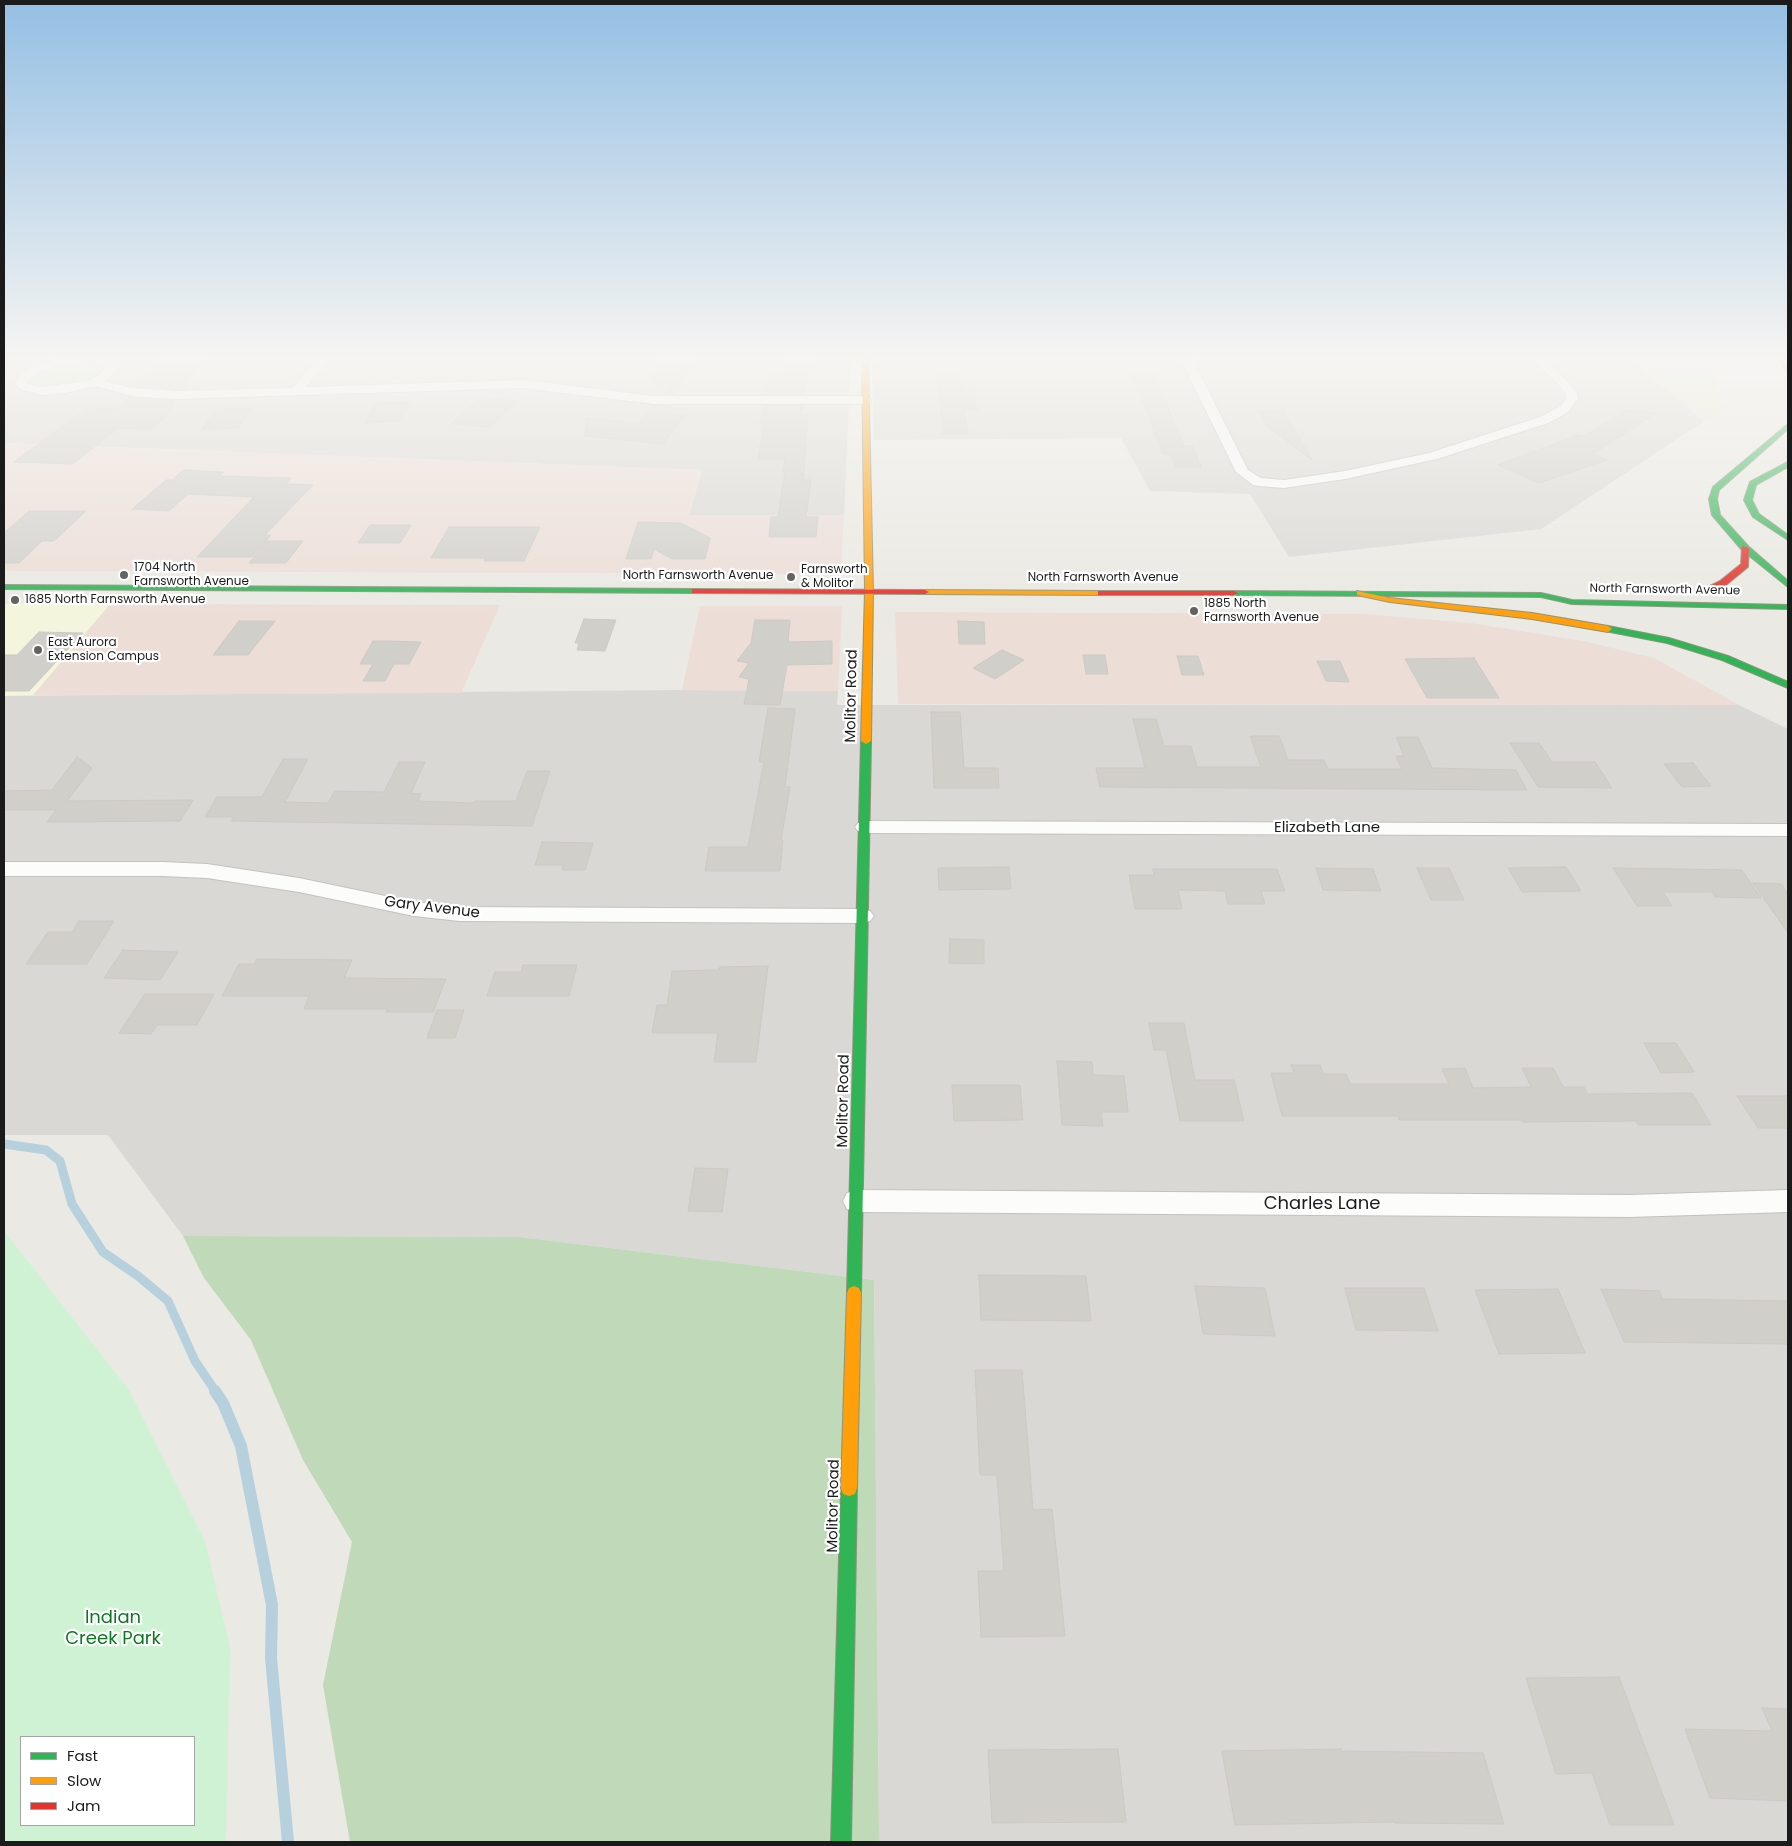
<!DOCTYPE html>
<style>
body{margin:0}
#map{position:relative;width:1792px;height:1846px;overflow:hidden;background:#eae9e3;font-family:Poppins,sans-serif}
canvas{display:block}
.frame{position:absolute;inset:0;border:5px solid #1b1b1b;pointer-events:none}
.legend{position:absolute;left:20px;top:1736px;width:175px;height:90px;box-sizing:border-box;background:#fff;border:1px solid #a4a4a4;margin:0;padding:6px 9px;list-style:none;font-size:15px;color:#1b1b1b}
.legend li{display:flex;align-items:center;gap:10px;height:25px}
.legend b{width:25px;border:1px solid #a4a4a4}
</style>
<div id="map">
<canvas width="1792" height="1846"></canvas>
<div class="frame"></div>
<ul class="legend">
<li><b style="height:6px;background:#30b455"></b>Fast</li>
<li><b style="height:6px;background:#ff9f0a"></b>Slow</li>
<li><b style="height:6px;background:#e5322d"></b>Jam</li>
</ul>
</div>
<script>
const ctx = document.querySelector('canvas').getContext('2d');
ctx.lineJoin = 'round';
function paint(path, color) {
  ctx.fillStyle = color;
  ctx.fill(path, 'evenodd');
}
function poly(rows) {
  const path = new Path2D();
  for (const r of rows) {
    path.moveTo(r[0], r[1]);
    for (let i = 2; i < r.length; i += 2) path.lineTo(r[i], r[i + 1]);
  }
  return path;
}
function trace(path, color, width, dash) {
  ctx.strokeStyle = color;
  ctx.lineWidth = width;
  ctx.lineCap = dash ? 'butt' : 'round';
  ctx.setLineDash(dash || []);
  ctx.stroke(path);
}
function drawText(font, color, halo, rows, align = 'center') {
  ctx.font = font + ' Poppins,sans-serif';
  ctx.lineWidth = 4.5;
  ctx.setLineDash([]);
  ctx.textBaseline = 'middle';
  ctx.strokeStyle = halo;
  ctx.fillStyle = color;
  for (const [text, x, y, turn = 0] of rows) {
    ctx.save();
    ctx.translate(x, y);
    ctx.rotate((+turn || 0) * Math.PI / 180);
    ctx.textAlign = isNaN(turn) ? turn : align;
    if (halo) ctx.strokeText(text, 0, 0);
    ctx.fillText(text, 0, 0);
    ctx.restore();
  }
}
const residential = poly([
 [4,360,851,360,844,515,689,515,702,470,4,443],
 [872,360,1631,360,1704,421,1541,529,1289,557,1250,494,1150,491,1121,438,874,440],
 [682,690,838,691,837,705,1739,705,1788,729,1788,1842,879,1842,874,1280,519,1237,183,1236,108,1135,4,1135,4,696]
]);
const commercial = poly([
 [4,443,702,470,689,515,844,515,841,574,4,571],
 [110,604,500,605,461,693,33,695],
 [700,606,842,606,838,691,682,690],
 [895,612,1364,614,1470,623,1583,641,1654,658,1739,705,898,704]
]);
const education = poly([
 [4,604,110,604,33,695,4,696]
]);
const farmland = poly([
 [1631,360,1709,360,1724,414,1704,421]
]);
const grass = poly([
 [80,362,97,364,102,369,95,377,77,383,42,387,33,384,30,380,32,376,40,371,66,363]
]);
const forest = poly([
 [183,1236,519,1237,874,1280,879,1842,350,1842,323,1685,352,1542,303,1460,251,1340,204,1278]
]);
const park = poly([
 [4,1231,129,1390,205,1541,230,1647,226,1842,4,1842],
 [21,1737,194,1737,194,1825,21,1825]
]);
const streamFar1 = poly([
 [4,1144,46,1150,60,1161,72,1204,103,1252,138,1276,168,1301,195,1361,216,1392]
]);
const stream = poly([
 [215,1391,223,1403,241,1446,272,1605,271,1658,288,1842]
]);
const building = poly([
 [161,360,202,360,184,389,137,386,161,360],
 [659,360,691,360,685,377,682,378,676,394,663,394,672,384,655,384,656,381,652,381,659,360],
 [786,360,809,360,804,394,766,394,770,375,784,375,786,360],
 [938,373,959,373,961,391,974,391,977,410,965,410,968,434,943,434,938,373],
 [1132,374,1154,374,1184,446,1192,446,1201,467,1176,467,1170,454,1163,454,1132,374],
 [129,397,175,401,162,421,150,429,118,428,73,464,14,462,87,408,119,409,129,397],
 [481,397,518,401,489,427,451,424,481,397],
 [411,402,401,421,365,423,376,403,411,402],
 [653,406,672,406,669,414,686,415,663,444,585,436,586,418,638,423,653,406],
 [764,406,802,406,801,415,808,415,803,480,811,480,806,517,818,517,816,537,769,537,771,517,778,517,785,472,783,472,785,459,758,459,764,423,760,423,764,406],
 [253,408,238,428,202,429,217,409,253,408],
 [1626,410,1656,413,1593,454,1607,460,1539,483,1498,465,1578,435,1583,437,1626,410],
 [1259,411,1284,411,1312,460,1268,427,1259,411],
 [184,470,224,472,220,476,291,478,286,484,313,485,265,535,271,535,252,557,197,557,254,497,188,494,169,511,132,509,166,480,172,480,184,470],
 [29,511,86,511,54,541,42,541,19,563,4,563,4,533,29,511],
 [638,522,681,523,710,538,705,559,672,559,654,549,651,559,626,559,638,522],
 [370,525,411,525,400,543,358,543,370,525],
 [449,527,540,527,524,561,484,561,486,558,431,558,449,527],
 [267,541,303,541,286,563,249,563,267,541],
 [584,619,616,620,605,651,577,650,579,643,575,643,584,619],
 [755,620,790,620,788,642,832,641,832,664,787,665,780,705,744,704,749,679,739,677,749,663,737,661,751,643,755,620],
 [239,621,275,621,248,655,213,655,239,621],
 [958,621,984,622,985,644,959,644,958,621],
 [39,632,83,633,29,691,4,691,4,655,17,655,39,632],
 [373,641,388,641,421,642,409,664,394,664,385,681,363,681,373,664,360,664,373,641],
 [1002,650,1024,660,995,679,973,668,1002,650],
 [1083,655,1105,655,1108,674,1086,674,1083,655],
 [1177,656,1198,656,1204,675,1182,675,1177,656],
 [1474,658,1499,698,1427,698,1405,659,1474,658],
 [1317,661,1340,661,1349,682,1326,681,1317,661],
 [768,708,795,709,785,787,790,787,781,840,783,840,780,871,705,871,709,847,748,847,764,762,759,762,768,708],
 [931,712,960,712,964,768,998,768,999,788,934,788,931,712],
 [1133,719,1156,719,1164,746,1191,746,1197,767,1261,767,1250,736,1279,736,1288,760,1324,760,1328,769,1402,769,1396,756,1404,756,1396,737,1418,737,1432,768,1516,770,1527,790,1100,787,1096,768,1145,768,1133,719],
 [1510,743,1539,743,1552,762,1595,762,1612,788,1538,787,1510,743],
 [77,757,92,768,67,801,193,800,180,821,47,822,56,810,4,810,4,791,52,790,77,757],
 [283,759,308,759,285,802,328,803,335,791,384,792,399,762,425,762,411,793,421,794,418,801,474,803,475,801,516,801,527,771,550,771,532,826,231,821,234,817,205,817,217,797,262,797,283,759],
 [1693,763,1711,786,1682,787,1664,764,1693,763],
 [542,842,593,843,585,870,562,870,563,865,535,865,542,842],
 [1009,867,1011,889,939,890,938,868,1009,867],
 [1566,867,1581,891,1522,892,1508,868,1566,867],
 [1316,868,1373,869,1381,891,1323,890,1316,868],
 [1417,868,1449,868,1464,900,1431,900,1417,868],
 [1613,868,1742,870,1761,898,1715,897,1712,892,1663,892,1672,906,1637,906,1613,868],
 [1153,869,1277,869,1285,891,1261,891,1265,904,1228,904,1225,891,1178,890,1182,909,1135,909,1129,875,1154,875,1153,869],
 [1753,883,1781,884,1788,894,1788,933,1753,883],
 [79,921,114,921,87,964,26,964,48,932,72,932,79,921],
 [950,939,984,940,984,964,949,963,950,939],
 [123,950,178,952,160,980,104,978,123,950],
 [257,959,352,960,344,978,446,979,433,1012,386,1012,388,1009,304,1009,309,996,222,996,239,964,254,964,257,959],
 [523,965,577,965,569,996,487,996,495,972,521,972,523,965],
 [768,966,756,1062,714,1062,718,1033,652,1033,657,1005,667,1005,672,971,719,970,720,967,768,966],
 [145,994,214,994,197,1025,157,1025,151,1034,119,1033,145,994],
 [437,1010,464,1010,455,1038,427,1038,437,1010],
 [1149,1023,1184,1023,1195,1080,1234,1080,1244,1121,1180,1121,1166,1050,1154,1050,1149,1023],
 [1644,1043,1676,1043,1694,1072,1661,1073,1644,1043],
 [1057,1061,1092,1062,1093,1075,1124,1076,1128,1112,1101,1112,1103,1126,1062,1125,1057,1061],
 [1291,1065,1320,1065,1323,1074,1346,1074,1350,1084,1449,1084,1442,1069,1465,1068,1473,1088,1531,1087,1522,1068,1553,1068,1563,1087,1584,1087,1588,1094,1692,1093,1711,1125,1638,1125,1636,1121,1523,1122,1522,1120,1399,1120,1398,1116,1282,1116,1271,1073,1294,1073,1291,1065],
 [952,1085,1020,1085,1023,1120,954,1121,952,1085],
 [1737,1096,1788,1096,1788,1128,1758,1128,1737,1096],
 [695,1168,728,1169,722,1212,688,1211,695,1168],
 [979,1275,1086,1276,1091,1321,981,1320,979,1275],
 [1195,1286,1265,1288,1275,1336,1203,1334,1195,1286],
 [1345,1288,1424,1288,1438,1331,1356,1330,1345,1288],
 [1558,1289,1585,1353,1499,1354,1475,1290,1558,1289],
 [1601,1289,1659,1291,1663,1299,1788,1301,1788,1344,1624,1342,1601,1289],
 [975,1370,1022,1370,1033,1510,1052,1509,1065,1636,981,1637,978,1571,1004,1571,997,1475,980,1475,975,1370],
 [1619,1677,1674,1825,1610,1825,1592,1773,1556,1774,1526,1678,1619,1677],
 [1762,1708,1788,1709,1788,1801,1710,1798,1685,1729,1772,1731,1762,1708],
 [1118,1749,1126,1822,992,1823,988,1750,1118,1749],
 [1341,1749,1341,1751,1483,1753,1504,1824,1394,1823,1393,1822,1235,1825,1222,1751,1341,1749]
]);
const street = poly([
 [57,360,78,360,76,362,44,370,30,378,27,383,28,384,41,387,86,381,95,378,107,367,93,360,110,360,119,367,115,373,105,381,132,388,175,391,293,388,316,360,328,360,306,387,523,380,654,396,865,396,871,400,865,404,654,404,523,388,175,399,132,396,95,386,65,393,41,395,20,389,15,383,21,374,36,365,57,360],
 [1181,360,1193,360,1248,470,1261,478,1284,480,1345,471,1429,453,1540,417,1559,407,1566,399,1565,393,1560,386,1533,360,1545,360,1568,382,1577,393,1578,399,1567,413,1548,423,1437,459,1345,479,1284,488,1258,486,1253,485,1236,472,1181,360],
 [865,821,1788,824,1788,836,865,833,858,831,855,827,858,823,865,821],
 [4,862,162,862,207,864,299,878,414,902,459,907,863,909,870,911,874,916,870,921,863,923,459,921,414,916,299,892,207,878,162,876,4,876,4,862],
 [856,1190,1629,1195,1788,1190,1788,1212,1629,1217,856,1212,847,1209,843,1201,847,1193,856,1190]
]);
const fast = poly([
 [1779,360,1785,360,1788,365,1788,372,1786,371,1779,360],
 [1788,424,1788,429,1719,490,1717,499,1720,515,1748,546,1788,581,1788,587,1742,550,1712,515,1709,499,1713,487,1788,424],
 [1788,462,1788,467,1756,485,1752,500,1759,514,1788,535,1788,540,1753,517,1744,500,1750,482,1788,462],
 [4,585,695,589,699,591,695,593,4,589,4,585],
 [1231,591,1541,593,1572,600,1788,605,1788,609,1572,604,1541,597,1234,595,1231,595,1231,591],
 [1608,626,1669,638,1728,656,1788,682,1788,688,1722,660,1667,643,1605,631,1604,629,1608,626],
 [866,738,871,741,861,1293,859,1298,854,1300,849,1298,847,1293,861,741,866,738],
 [849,1480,855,1482,857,1488,851,1842,831,1842,841,1488,843,1482,849,1480]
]);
const slow = poly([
 [862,360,868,360,873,591,871,741,866,744,861,741,865,591,862,360],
 [922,590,1101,591,1105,593,1101,595,925,594,922,594,922,590],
 [1357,591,1390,598,1532,613,1608,626,1612,629,1608,632,1532,619,1390,602,1357,595,1357,591],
 [854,1286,859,1288,861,1293,857,1488,855,1494,849,1496,843,1494,841,1488,847,1293,849,1288,854,1286]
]);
const jam = poly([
 [1742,546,1749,548,1748,567,1726,585,1714,591,1708,591,1708,587,1720,581,1741,564,1742,546],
 [692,589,925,590,929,592,925,594,695,593,692,593,692,589],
 [1098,591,1234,591,1238,593,1234,595,1098,595,1098,591]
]);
const markers = [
 [124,575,5,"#636361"],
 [791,577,5,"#636361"],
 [15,600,5,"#636361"],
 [1194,611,5,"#636361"],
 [38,650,5,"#636361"]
];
const farPoinames = [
 ["1704 North",134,568],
 ["Farnsworth Avenue",134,582],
 ["Farnsworth",801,570],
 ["& Molitor",801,584],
 ["1685 North Farnsworth Avenue",25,600],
 ["1885 North",1204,604],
 ["Farnsworth Avenue",1204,618],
 ["East Aurora",48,643],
 ["Extension Campus",48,657]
];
const farStreetnames = [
 ["North Farnsworth Avenue",698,576],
 ["North Farnsworth Avenue",1103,578],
 ["North Farnsworth Avenue",1665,590,1]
];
const streetNames = [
 ["Molitor Road",852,696,-89],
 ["Elizabeth Lane",1327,828],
 ["Gary Avenue",432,908,7],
 ["Molitor Road",844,1101,-89],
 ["Molitor Road",834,1506,-89]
];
const nearStreetnames = [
 ["Charles Lane",1322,1204]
];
const nearParknames = [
 ["Indian",113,1618],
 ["Creek Park",113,1639]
];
paint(residential, '#d9d8d5');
paint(commercial, '#ecddd7');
paint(education, '#f3f5dc');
paint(farmland, '#e7ebd5');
paint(grass, '#d1e8c0');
paint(forest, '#c0d9b8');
paint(park, '#d0f2d4');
trace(streamFar1, '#b6d0dd', 9);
trace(stream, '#b6d0dd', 12);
paint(building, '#d0cfca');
trace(building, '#cdcac4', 1);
trace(street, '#c2c2bf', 2);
trace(fast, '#8e937c', 2);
trace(slow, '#8e937c', 2);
trace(jam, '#8e937c', 2);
paint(street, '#fcfcfb');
paint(fast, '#30b455');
paint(slow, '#ff9f0a');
paint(jam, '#e5322d');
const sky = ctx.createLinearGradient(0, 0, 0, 618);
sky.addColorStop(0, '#94bfe4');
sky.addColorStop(0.58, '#f6f5f2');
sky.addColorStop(1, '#f6f5f200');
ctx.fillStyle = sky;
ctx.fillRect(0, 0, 1792, 618);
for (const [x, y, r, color] of markers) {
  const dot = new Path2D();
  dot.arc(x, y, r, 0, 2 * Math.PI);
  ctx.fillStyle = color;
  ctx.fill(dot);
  trace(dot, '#fff', 2);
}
drawText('12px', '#1b1b1b', '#fff', farPoinames, 'left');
drawText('12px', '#1b1b1b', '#fff', farStreetnames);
drawText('15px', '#1b1b1b', '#fff', streetNames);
drawText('18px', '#1b1b1b', '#fff', nearStreetnames);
drawText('18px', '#0b7722', '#fff', nearParknames);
</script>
